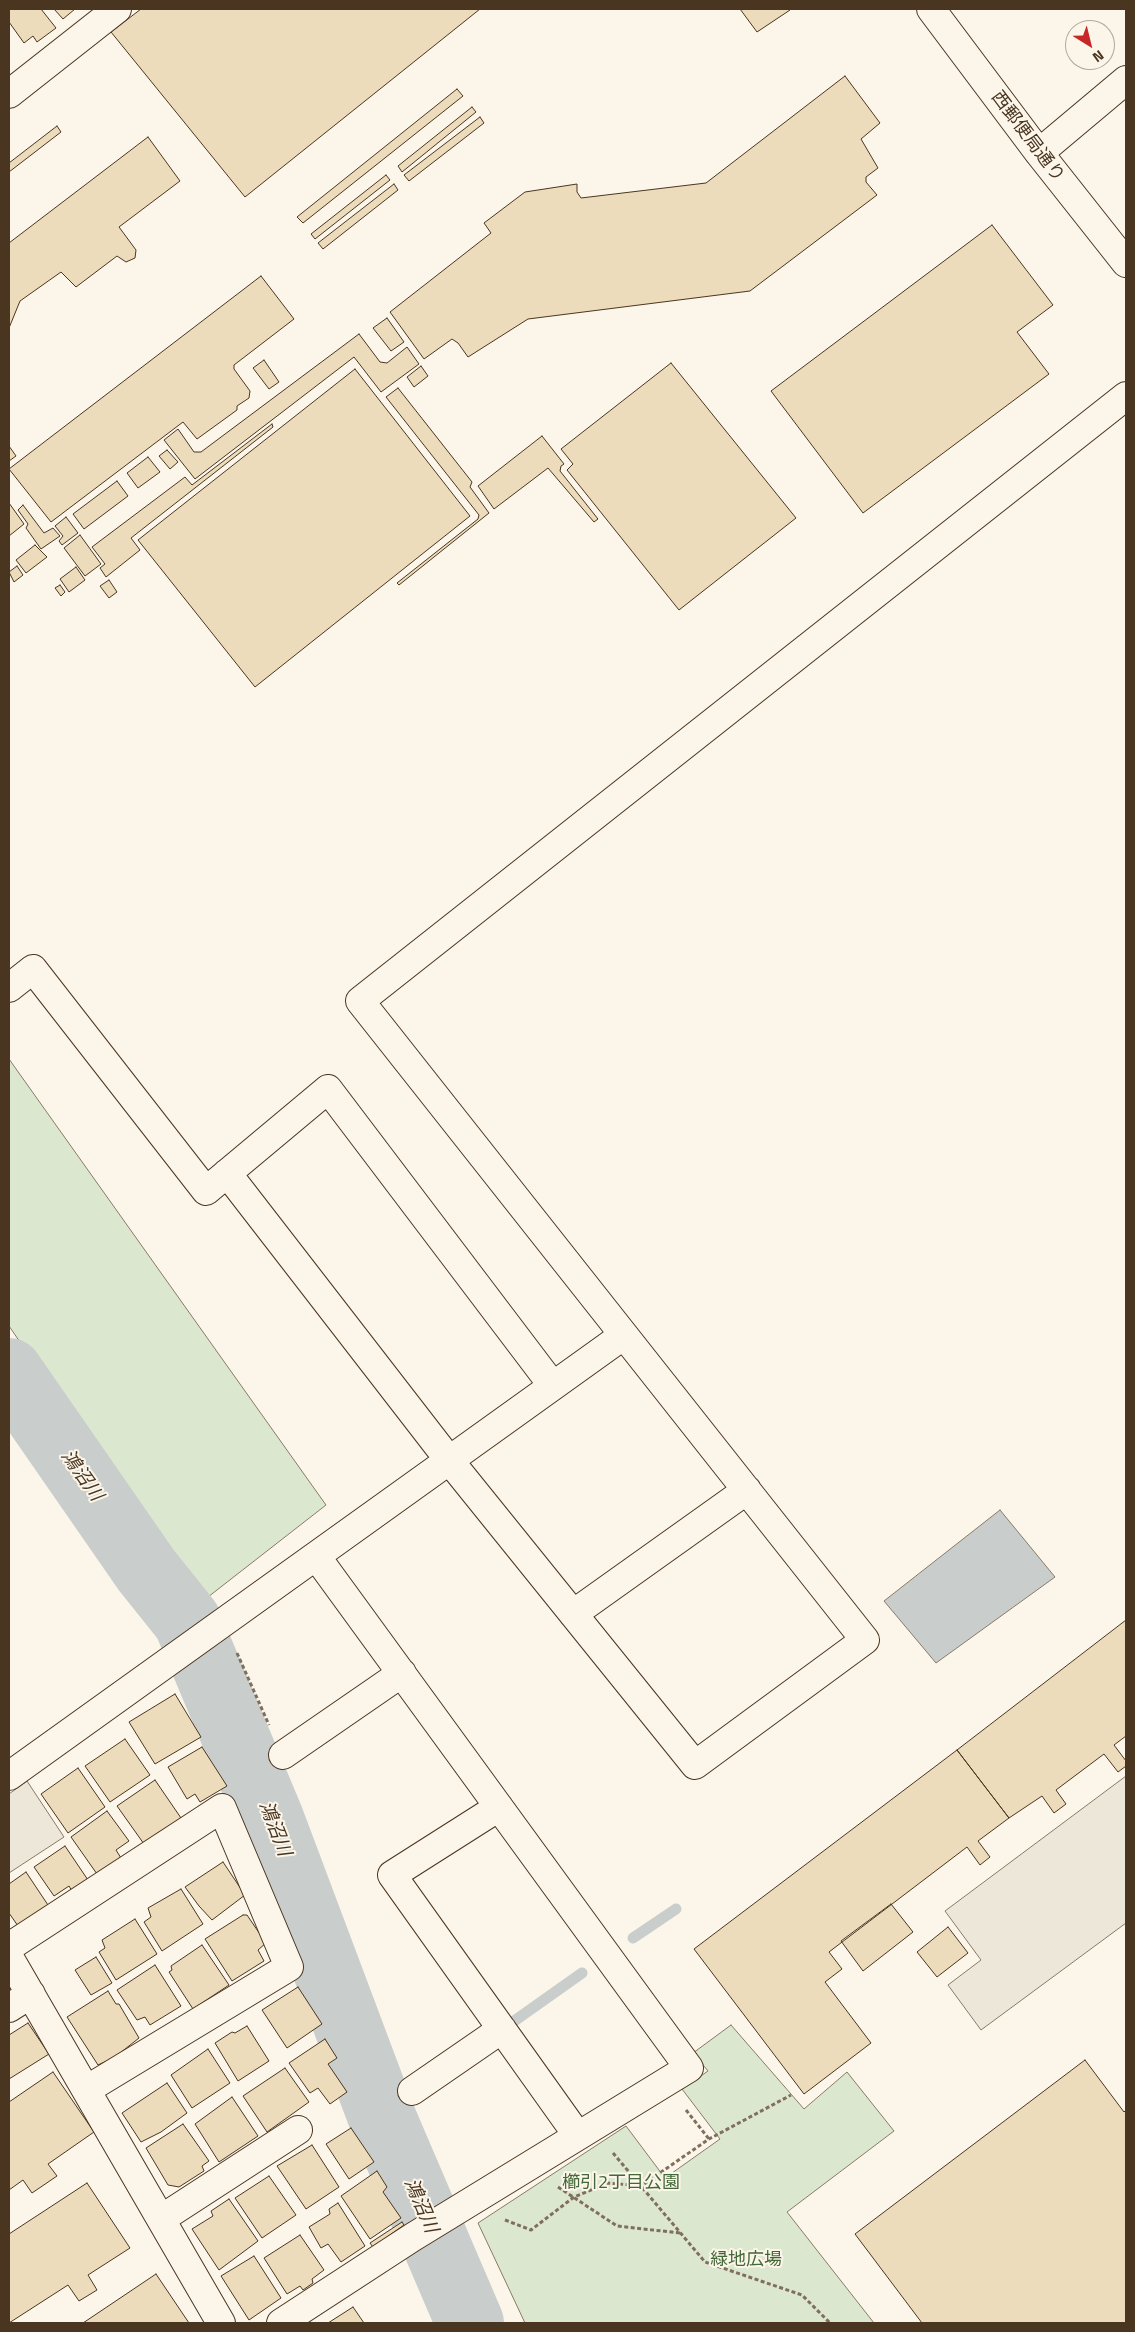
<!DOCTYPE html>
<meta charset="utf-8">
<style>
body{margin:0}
#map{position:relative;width:1135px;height:2332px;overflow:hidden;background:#fbf6e9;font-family:"Titillium Web",sans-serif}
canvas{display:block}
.frame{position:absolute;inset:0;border:10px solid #4a3520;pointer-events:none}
.north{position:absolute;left:1065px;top:20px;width:50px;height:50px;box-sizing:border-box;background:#fbf6e9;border:1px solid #b4a999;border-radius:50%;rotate:144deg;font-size:14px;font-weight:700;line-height:20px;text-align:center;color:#4a3520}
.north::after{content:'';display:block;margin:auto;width:18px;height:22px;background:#c62828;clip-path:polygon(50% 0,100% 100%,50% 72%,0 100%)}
</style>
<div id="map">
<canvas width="1135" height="2332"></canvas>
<div class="frame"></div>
<div class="north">N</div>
</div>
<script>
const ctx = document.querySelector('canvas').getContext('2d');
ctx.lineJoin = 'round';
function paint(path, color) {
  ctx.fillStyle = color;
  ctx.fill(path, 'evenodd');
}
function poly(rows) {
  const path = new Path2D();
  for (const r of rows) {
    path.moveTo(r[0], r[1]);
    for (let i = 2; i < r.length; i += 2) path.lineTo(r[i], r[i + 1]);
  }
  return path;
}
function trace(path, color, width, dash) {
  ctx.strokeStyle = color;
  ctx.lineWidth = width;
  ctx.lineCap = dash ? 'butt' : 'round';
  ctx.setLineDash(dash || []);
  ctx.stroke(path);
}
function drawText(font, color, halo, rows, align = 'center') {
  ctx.font = font + ' "Titillium Web","Noto Sans JP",sans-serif';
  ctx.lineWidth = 4;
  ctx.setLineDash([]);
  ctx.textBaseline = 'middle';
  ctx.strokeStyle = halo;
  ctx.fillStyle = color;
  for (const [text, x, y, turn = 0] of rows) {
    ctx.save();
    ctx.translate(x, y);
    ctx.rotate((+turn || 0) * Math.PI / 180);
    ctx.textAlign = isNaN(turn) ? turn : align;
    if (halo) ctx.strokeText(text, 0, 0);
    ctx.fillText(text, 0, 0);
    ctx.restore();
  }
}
const green = poly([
 [9,1059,326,1505,199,1604,9,1326,9,1059],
 [731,2025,804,2109,847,2072,894,2131,787,2212,874,2323,525,2323,478,2223,626,2126,665,2178,720,2139,682,2089,708,2071,693,2053,731,2025]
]);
const parking = poly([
 [1126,1776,1126,1923,981,2030,948,1985,981,1960,945,1911,1126,1776],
 [27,1781,64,1837,9,1873,9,1794,27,1781]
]);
const water = poly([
 [1000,1510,1055,1577,936,1663,884,1601,1000,1510]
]);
const stream = poly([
 [633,1938,676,1909],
 [510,2024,582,1973]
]);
const river = poly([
 [9,1372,147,1571,187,1621,270,1819,383,2120,470,2323]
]);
const building = poly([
 [9,9,41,9,56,28,37,42,33,36,24,43,9,22,9,9],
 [54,9,75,9,63,19,54,9],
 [141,9,480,9,245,197,111,32,141,9],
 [740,9,790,9,790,10,757,32,740,9],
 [845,76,880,123,861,139,878,168,866,177,866,182,877,195,750,291,528,319,468,357,458,343,452,339,424,359,390,312,491,233,484,223,525,192,577,184,577,192,581,198,706,183,845,76],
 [457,89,463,96,303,223,297,217,457,89],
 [472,107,476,112,402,172,398,166,472,107],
 [480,117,484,123,409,181,404,175,480,117],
 [57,126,61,132,9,172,9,163,57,126],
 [148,137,180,181,119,227,136,250,135,258,126,262,117,256,76,287,61,272,20,301,9,328,9,243,148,137],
 [386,175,390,180,315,239,311,234,386,175],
 [394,184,398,190,323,249,318,243,394,184],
 [992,225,1053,305,1017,332,1049,374,863,513,771,391,992,225],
 [261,276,294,319,234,365,234,369,250,391,249,398,237,406,237,410,197,439,183,422,51,522,9,469,261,276],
 [387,318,404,342,391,351,373,328,387,318],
 [359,334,380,362,387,363,407,347,419,364,381,392,354,357,195,479,164,440,178,429,194,452,201,452,359,334],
 [264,360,279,382,269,389,253,368,264,360],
 [671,363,796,518,679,610,567,470,573,464,561,449,671,363],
 [421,366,428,376,414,387,407,377,421,366],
 [355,369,470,516,255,687,138,540,355,369],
 [398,388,472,482,470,487,489,513,399,585,397,583,478,519,479,515,386,397,398,388],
 [272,424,273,427,131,538,140,550,106,577,100,568,105,564,92,547,185,477,192,485,272,424],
 [542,436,564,464,561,466,560,471,598,519,594,522,548,468,494,509,478,486,542,436],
 [9,446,16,456,9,461,9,446],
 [167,450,178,462,170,469,159,456,167,450],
 [148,457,160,472,138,488,127,473,148,457],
 [117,481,128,496,84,529,73,514,117,481],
 [9,503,24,524,9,536,9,503],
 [23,505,44,533,53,528,60,536,41,549,26,528,28,524,18,510,23,505],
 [66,517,78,533,62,545,59,541,63,536,55,526,66,517],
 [80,535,101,564,85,576,64,548,80,535],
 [35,545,47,557,26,573,16,560,35,545],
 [17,566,23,575,14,582,9,572,17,566],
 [76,567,85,580,69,592,60,579,76,567],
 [109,580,117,592,109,598,100,586,109,580],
 [60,585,65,592,61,596,55,588,60,585],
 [1126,1620,1126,1736,1114,1745,1126,1761,1126,1766,1118,1772,1104,1754,1056,1790,1066,1804,1054,1813,1042,1796,1009,1818,957,1750,1126,1620],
 [175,1694,201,1737,155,1764,129,1722,175,1694],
 [125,1739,150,1775,110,1802,85,1766,125,1739],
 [202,1747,227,1786,200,1802,195,1794,187,1799,168,1767,202,1747],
 [957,1750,1009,1818,978,1841,990,1857,980,1865,967,1847,829,1952,842,1969,825,1982,871,2043,804,2094,694,1949,957,1750],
 [78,1768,105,1807,68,1833,41,1794,78,1768],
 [155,1780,181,1818,144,1844,117,1806,155,1780],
 [107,1811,129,1841,116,1850,121,1858,97,1874,71,1837,107,1811],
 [65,1846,88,1880,72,1891,69,1886,54,1896,34,1867,65,1846],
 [223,1862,245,1895,212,1920,199,1906,185,1887,223,1862],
 [26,1872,48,1905,18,1926,9,1913,9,1884,26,1872],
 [181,1889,203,1924,162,1951,144,1922,151,1917,148,1908,181,1889],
 [891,1904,913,1932,863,1971,841,1941,891,1904],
 [243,1915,247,1915,266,1943,258,1950,264,1961,232,1981,205,1939,243,1915],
 [135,1919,157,1954,116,1980,99,1952,105,1948,102,1940,135,1919],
 [948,1927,968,1953,937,1977,917,1952,948,1927],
 [202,1945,229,1985,193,2009,169,1972,172,1970,171,1966,202,1945],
 [96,1957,112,1983,91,1995,75,1970,96,1957],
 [155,1965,181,2006,150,2025,145,2017,137,2020,117,1990,155,1965],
 [298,1987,322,2024,287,2048,262,2010,298,1987],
 [108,1991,116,2004,119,2004,139,2038,115,2057,98,2065,67,2017,108,1991],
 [28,2023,49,2054,9,2079,9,2035,28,2023],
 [247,2026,269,2061,238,2081,215,2043,232,2032,235,2033,247,2026],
 [325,2039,337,2058,328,2064,347,2092,330,2104,318,2088,310,2093,289,2063,325,2039],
 [208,2049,230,2083,192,2108,171,2075,208,2049],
 [1085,2060,1124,2112,1126,2110,1126,2323,922,2323,855,2234,1085,2060],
 [285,2068,309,2102,267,2132,243,2096,285,2068],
 [53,2072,94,2132,48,2164,57,2176,32,2193,23,2180,9,2190,9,2102,53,2072],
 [167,2083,187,2113,161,2132,141,2142,122,2113,167,2083],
 [232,2097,258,2136,219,2162,195,2124,232,2097],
 [183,2124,209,2161,202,2166,204,2171,179,2187,168,2185,146,2148,183,2124],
 [351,2128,374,2162,349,2179,326,2144,351,2128],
 [312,2145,339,2187,306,2209,277,2166,312,2145],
 [377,2171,387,2187,383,2192,401,2218,370,2239,341,2196,377,2171],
 [269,2176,296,2215,262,2238,235,2198,269,2176],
 [87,2183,130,2248,88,2275,97,2290,79,2301,68,2285,9,2323,9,2234,87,2183],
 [229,2199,258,2241,219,2270,192,2229,213,2216,211,2211,229,2199],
 [338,2203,365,2246,341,2262,328,2244,321,2248,309,2227,330,2214,329,2209,338,2203],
 [402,2222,404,2225,373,2247,370,2243,402,2222],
 [300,2235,324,2270,312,2279,313,2283,303,2290,300,2286,287,2294,264,2258,300,2235],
 [254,2256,281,2298,249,2320,221,2276,254,2256],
 [156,2274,189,2323,83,2323,156,2274],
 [353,2307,364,2323,328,2323,353,2307]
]);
const path = poly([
 [237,1653,269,1725],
 [686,2110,709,2139],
 [613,2153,705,2262,802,2295,830,2323],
 [558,2187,617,2226,680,2233],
 [505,2220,531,2230,574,2197,608,2183,641,2186,709,2139,791,2095]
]);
const minor = poly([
 [931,9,1039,153,1126,263],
 [9,94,117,9],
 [1039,153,1126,80],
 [9,988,33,969,206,1191,328,1089,553,1386],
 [227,1173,449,1460,695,1765,865,1640,360,1001,1126,396],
 [573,1614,747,1490],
 [283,1755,402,1673],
 [9,1776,624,1335],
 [499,1807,392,1875,578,2136],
 [9,1947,222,1808,289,1967,86,2090],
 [9,1957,221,2323],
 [9,2008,31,1994],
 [412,2091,502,2029],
 [161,2219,298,2130],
 [281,2323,413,2237,689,2068,316,1556]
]);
const streetNames = [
 ["西郵便局通り",1027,137,53]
];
const parkNames = [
 ["櫛引2丁目公園",621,2184],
 ["緑地広場",746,2261]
];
const waterNames = [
 ["鴻沼川",81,1476,55],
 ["鴻沼川",274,1829,69],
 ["鴻沼川",420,2206,67]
];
paint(green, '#dce7d0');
trace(green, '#887966', 1);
paint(parking, '#ede7d9');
trace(parking, '#887966', 1);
paint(water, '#c9cecd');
trace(water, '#887966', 1);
trace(stream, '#c9cecd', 11);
trace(river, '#c9cecd', 68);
paint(building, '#ecdcbc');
trace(building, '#4a3520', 1);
trace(minor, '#4a3520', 30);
trace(path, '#7f6f5c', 3, [4, 2.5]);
trace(minor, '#fbf6e9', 28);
drawText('18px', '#4a3520', '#fbf6e9', streetNames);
drawText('18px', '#436837', '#fbf6e9', parkNames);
drawText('italic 19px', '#4a3520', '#fbf6e9', waterNames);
</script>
